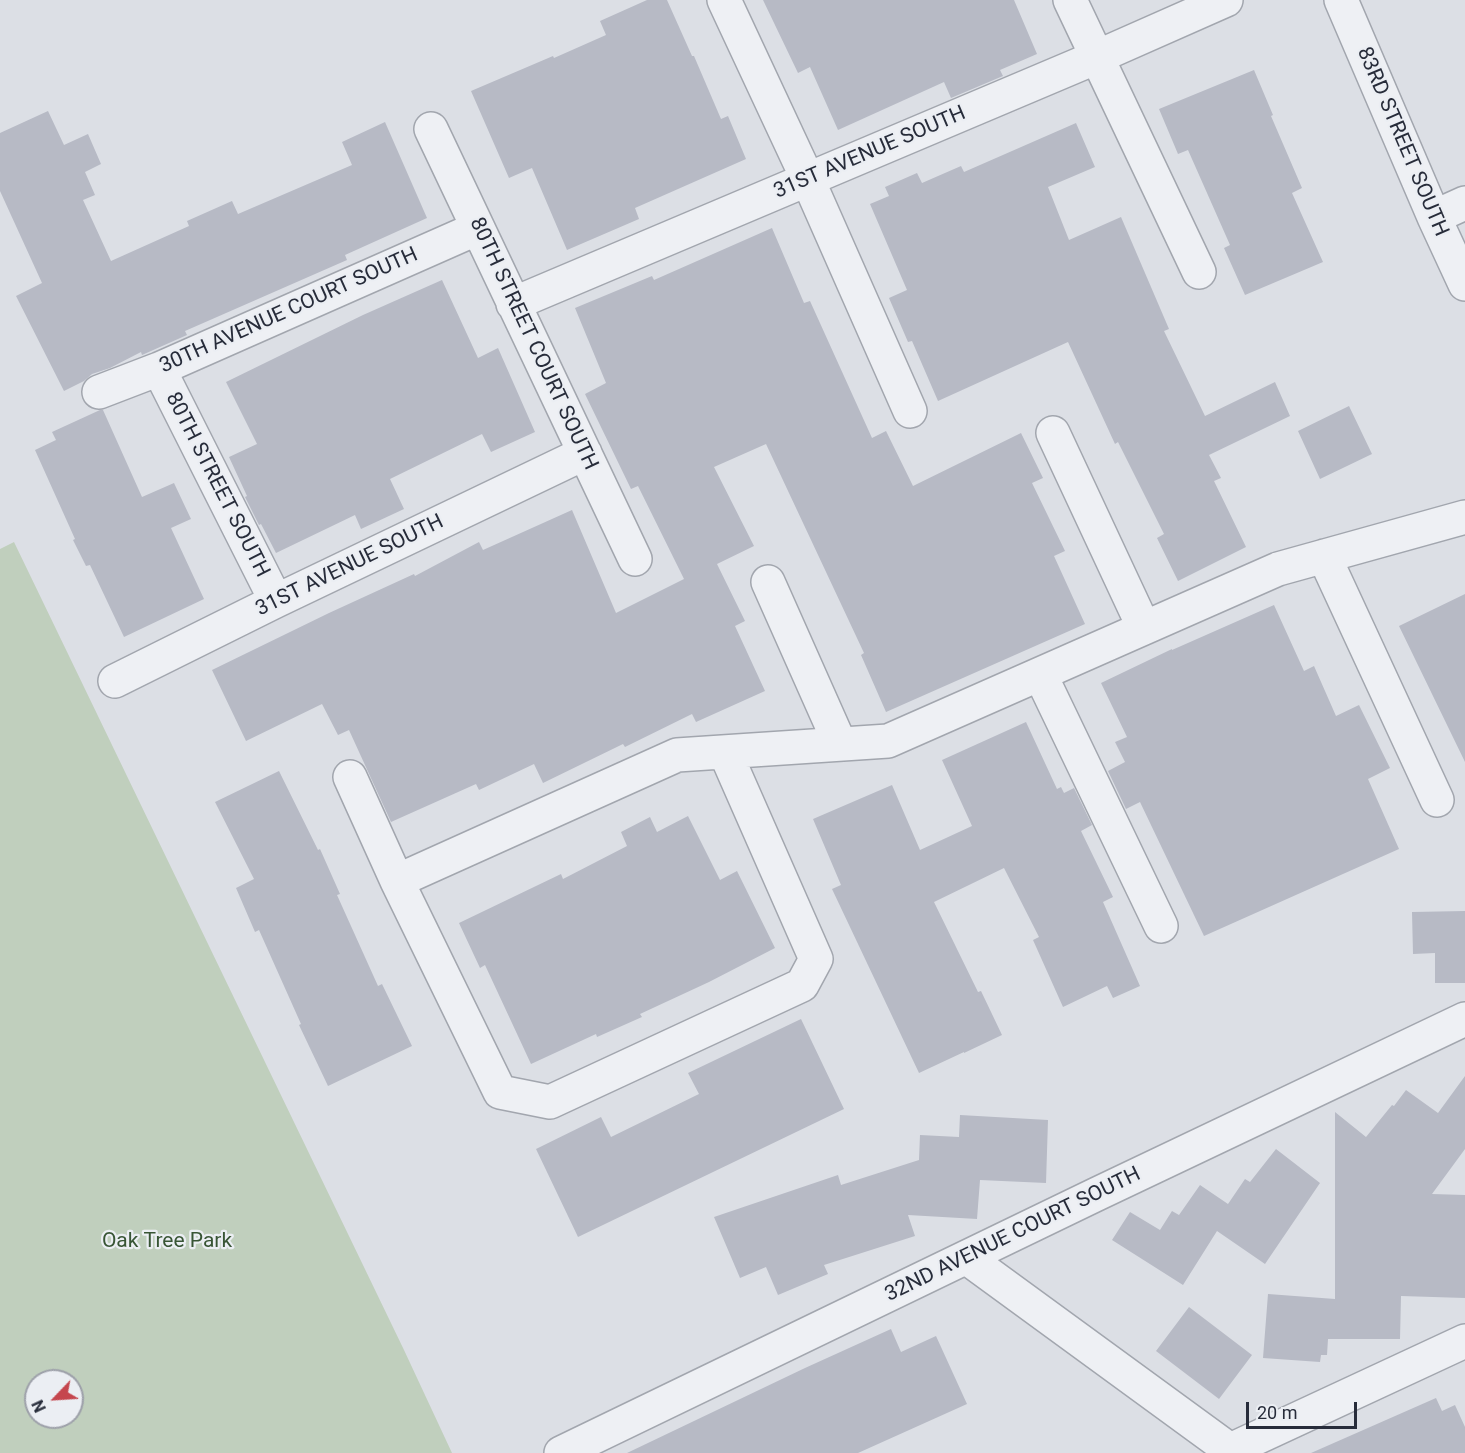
<!DOCTYPE html>
<style>
body{margin:0}
#map{position:relative;width:1465px;height:1453px;overflow:hidden;background:#dcdfe5;font-family:Roboto,sans-serif}
canvas{display:block}
.north{position:absolute;left:24px;top:1369px;width:60px;height:60px;box-sizing:border-box;background:#ebeef3;border:2px solid #9da0a9;border-radius:50%;rotate:245deg;font-size:16px;font-weight:700;line-height:24px;text-align:center;color:#272c3a}
.north::after{content:'';display:block;margin:auto;width:21px;height:27px;background:#c5464e;clip-path:polygon(50% 0,100% 100%,50% 72%,0 100%)}
.scale{position:absolute;left:1246px;top:1402px;width:111px;height:27px;box-sizing:border-box;border:3px solid #272c3a;border-top:0;padding-left:8px;font-size:18px;line-height:21px;white-space:nowrap;color:#272c3a;-webkit-text-stroke:4px #ebeef3;paint-order:stroke}
</style>
<div id="map">
<canvas width="1465" height="1453"></canvas>
<div class="north">N</div>
<div class="scale">20 m</div>
</div>
<script>
const ctx = document.querySelector('canvas').getContext('2d');
ctx.lineJoin = 'round';
function paint(path, color) {
  ctx.fillStyle = color;
  ctx.fill(path, 'evenodd');
}
function poly(rows) {
  const path = new Path2D();
  for (const r of rows) {
    path.moveTo(r[0], r[1]);
    for (let i = 2; i < r.length; i += 2) path.lineTo(r[i], r[i + 1]);
  }
  return path;
}
function trace(path, color, width, dash) {
  ctx.strokeStyle = color;
  ctx.lineWidth = width;
  ctx.lineCap = dash ? 'butt' : 'round';
  ctx.setLineDash(dash || []);
  ctx.stroke(path);
}
function drawText(font, color, halo, rows, align = 'center') {
  ctx.font = font + ' Roboto,sans-serif';
  ctx.lineWidth = 4.5;
  ctx.setLineDash([]);
  ctx.textBaseline = 'middle';
  ctx.strokeStyle = halo;
  ctx.fillStyle = color;
  for (const [text, x, y, turn = 0] of rows) {
    ctx.save();
    ctx.translate(x, y);
    ctx.rotate((+turn || 0) * Math.PI / 180);
    ctx.textAlign = isNaN(turn) ? turn : align;
    if (halo) ctx.strokeText(text, 0, 0);
    ctx.fillText(text, 0, 0);
    ctx.restore();
  }
}
const green = poly([
 [14,542,404,1350,452,1453,0,1453,0,549],
 [36,1381,72,1381,72,1417,36,1417]
]);
const building = poly([
 [647,0,667,0,692,56,694,56,721,119,728,116,746,159,635,208,639,219,567,250,532,168,509,178,471,91,553,56,554,58,606,35,600,21],
 [763,0,1014,0,1037,54,1000,70,1003,76,951,98,944,82,838,130,810,67,798,73],
 [1254,70,1273,115,1271,116,1302,188,1292,193,1323,262,1245,295,1224,248,1230,245,1188,150,1178,154,1159,109],
 [48,111,64,145,88,134,101,164,85,172,95,195,83,200,111,261,189,226,187,221,232,201,238,214,352,165,342,142,385,122,427,218,345,255,347,260,185,331,187,335,142,355,141,352,110,368,92,374,84,381,64,391,16,296,42,283,0,191,0,133],
 [1076,123,1095,167,1048,187,1069,240,1121,217,1169,329,1164,331,1205,416,1275,382,1290,416,1209,455,1221,478,1214,481,1246,547,1178,581,1157,538,1164,534,1118,442,1115,444,1068,342,938,401,912,341,908,342,889,298,907,290,870,204,889,196,885,187,917,173,922,183,961,166,964,172],
 [772,228,804,303,810,301,872,438,886,431,913,486,1021,433,1043,478,1032,483,1065,551,1054,556,1085,624,886,712,861,655,864,653,766,444,714,467,754,546,717,564,745,621,735,626,765,691,696,722,692,714,625,747,623,744,543,783,534,764,479,790,476,784,391,822,349,730,338,735,322,704,246,741,212,670,329,613,414,574,415,576,479,542,483,550,572,510,616,613,684,579,638,486,631,489,585,394,606,383,575,308,652,276,654,280],
 [442,280,478,358,498,348,535,432,491,452,482,434,390,479,404,509,361,529,355,515,276,553,261,524,259,525,245,497,247,496,229,457,257,444,226,382,363,315],
 [1349,406,1372,454,1320,479,1298,431],
 [100,410,103,410,142,497,174,483,191,519,171,528,204,599,124,637,90,565,86,566,73,540,75,539,35,450,56,440,52,432],
 [1465,594,1465,762,1399,626],
 [1274,605,1304,671,1314,666,1336,716,1359,705,1390,768,1368,779,1399,849,1204,936,1140,802,1126,809,1108,771,1125,762,1115,742,1127,737,1101,683,1172,649,1172,650],
 [1026,722,1057,789,1061,787,1064,793,1074,788,1092,825,1081,831,1113,897,1103,902,1140,986,1113,998,1107,986,1063,1007,1033,940,1039,937,1004,868,934,902,978,992,981,991,1002,1035,964,1053,964,1052,919,1073,832,889,841,885,813,819,892,785,920,850,972,826,942,760],
 [279,771,318,850,320,849,340,894,337,895,378,986,382,984,412,1046,328,1086,299,1025,301,1024,259,930,255,932,236,888,254,879,215,802],
 [688,816,720,880,737,871,775,948,709,982,640,1014,642,1017,597,1037,596,1034,531,1064,485,965,480,968,459,923,561,874,563,879,627,846,621,832,650,817,657,832],
 [1465,911,1465,983,1435,983,1435,953,1413,954,1412,912],
 [801,1019,844,1109,578,1237,536,1149,601,1117,611,1137,699,1094,688,1073],
 [1465,1076,1465,1149,1432,1194,1465,1195,1465,1298,1401,1296,1400,1339,1328,1339,1327,1355,1321,1355,1320,1362,1263,1358,1268,1294,1335,1299,1335,1112,1366,1137,1392,1105,1394,1106,1406,1090,1438,1113],
 [960,1115,1048,1120,1046,1183,980,1180,977,1219,908,1215,915,1236,824,1265,828,1274,778,1295,766,1267,740,1278,714,1217,838,1175,841,1185,919,1160,920,1135,959,1137],
 [1276,1149,1320,1183,1265,1264,1217,1231,1183,1285,1112,1240,1130,1212,1160,1230,1172,1211,1179,1215,1200,1185,1228,1204,1245,1179,1250,1182],
 [1189,1307,1252,1355,1219,1399,1156,1351],
 [891,1329,901,1352,936,1336,967,1404,858,1453,627,1453,805,1368],
 [1436,1398,1442,1411,1455,1405,1465,1427,1465,1453,1311,1453]
]);
const minor = poly([
 [724,0,808,180,910,411],
 [1070,0,1199,272],
 [1341,0,1434,217,1465,284],
 [431,129,635,559],
 [1434,217,1465,203],
 [513,304,1097,57,1226,0],
 [159,369,276,601],
 [99,392,159,369,478,228],
 [1053,433,1144,628],
 [1324,556,1437,800],
 [768,582,840,744],
 [1040,674,1161,926],
 [115,681,276,601,585,453],
 [350,777,397,881,500,1092,550,1102,802,985,816,959,725,752],
 [397,881,677,755,888,741,1278,569,1465,517],
 [967,1258,1230,1450],
 [561,1453,1097,1194,1465,1019],
 [1224,1453,1465,1341]
]);
const streetNames = [
 ["83RD STREET SOUTH",1402,142,67],
 ["31ST AVENUE SOUTH",870,153,-23],
 ["30TH AVENUE COURT SOUTH",289,311,-24],
 ["80TH STREET COURT SOUTH",533,344,65],
 ["80TH STREET SOUTH",217,485,63],
 ["31ST AVENUE SOUTH",350,566,-26],
 ["32ND AVENUE COURT SOUTH",1013,1235,-26]
];
const parkNames = [
 ["Oak Tree Park",167,1242]
];
paint(green, '#c0cfbd');
paint(building, '#b7bac5');
trace(minor, '#a2a6ae', 36);
trace(minor, '#eef0f4', 33);
drawText('21px', '#272c3a', '#ebeef3', streetNames);
drawText('21px', '#385535', '#ebeef3', parkNames);
</script>
